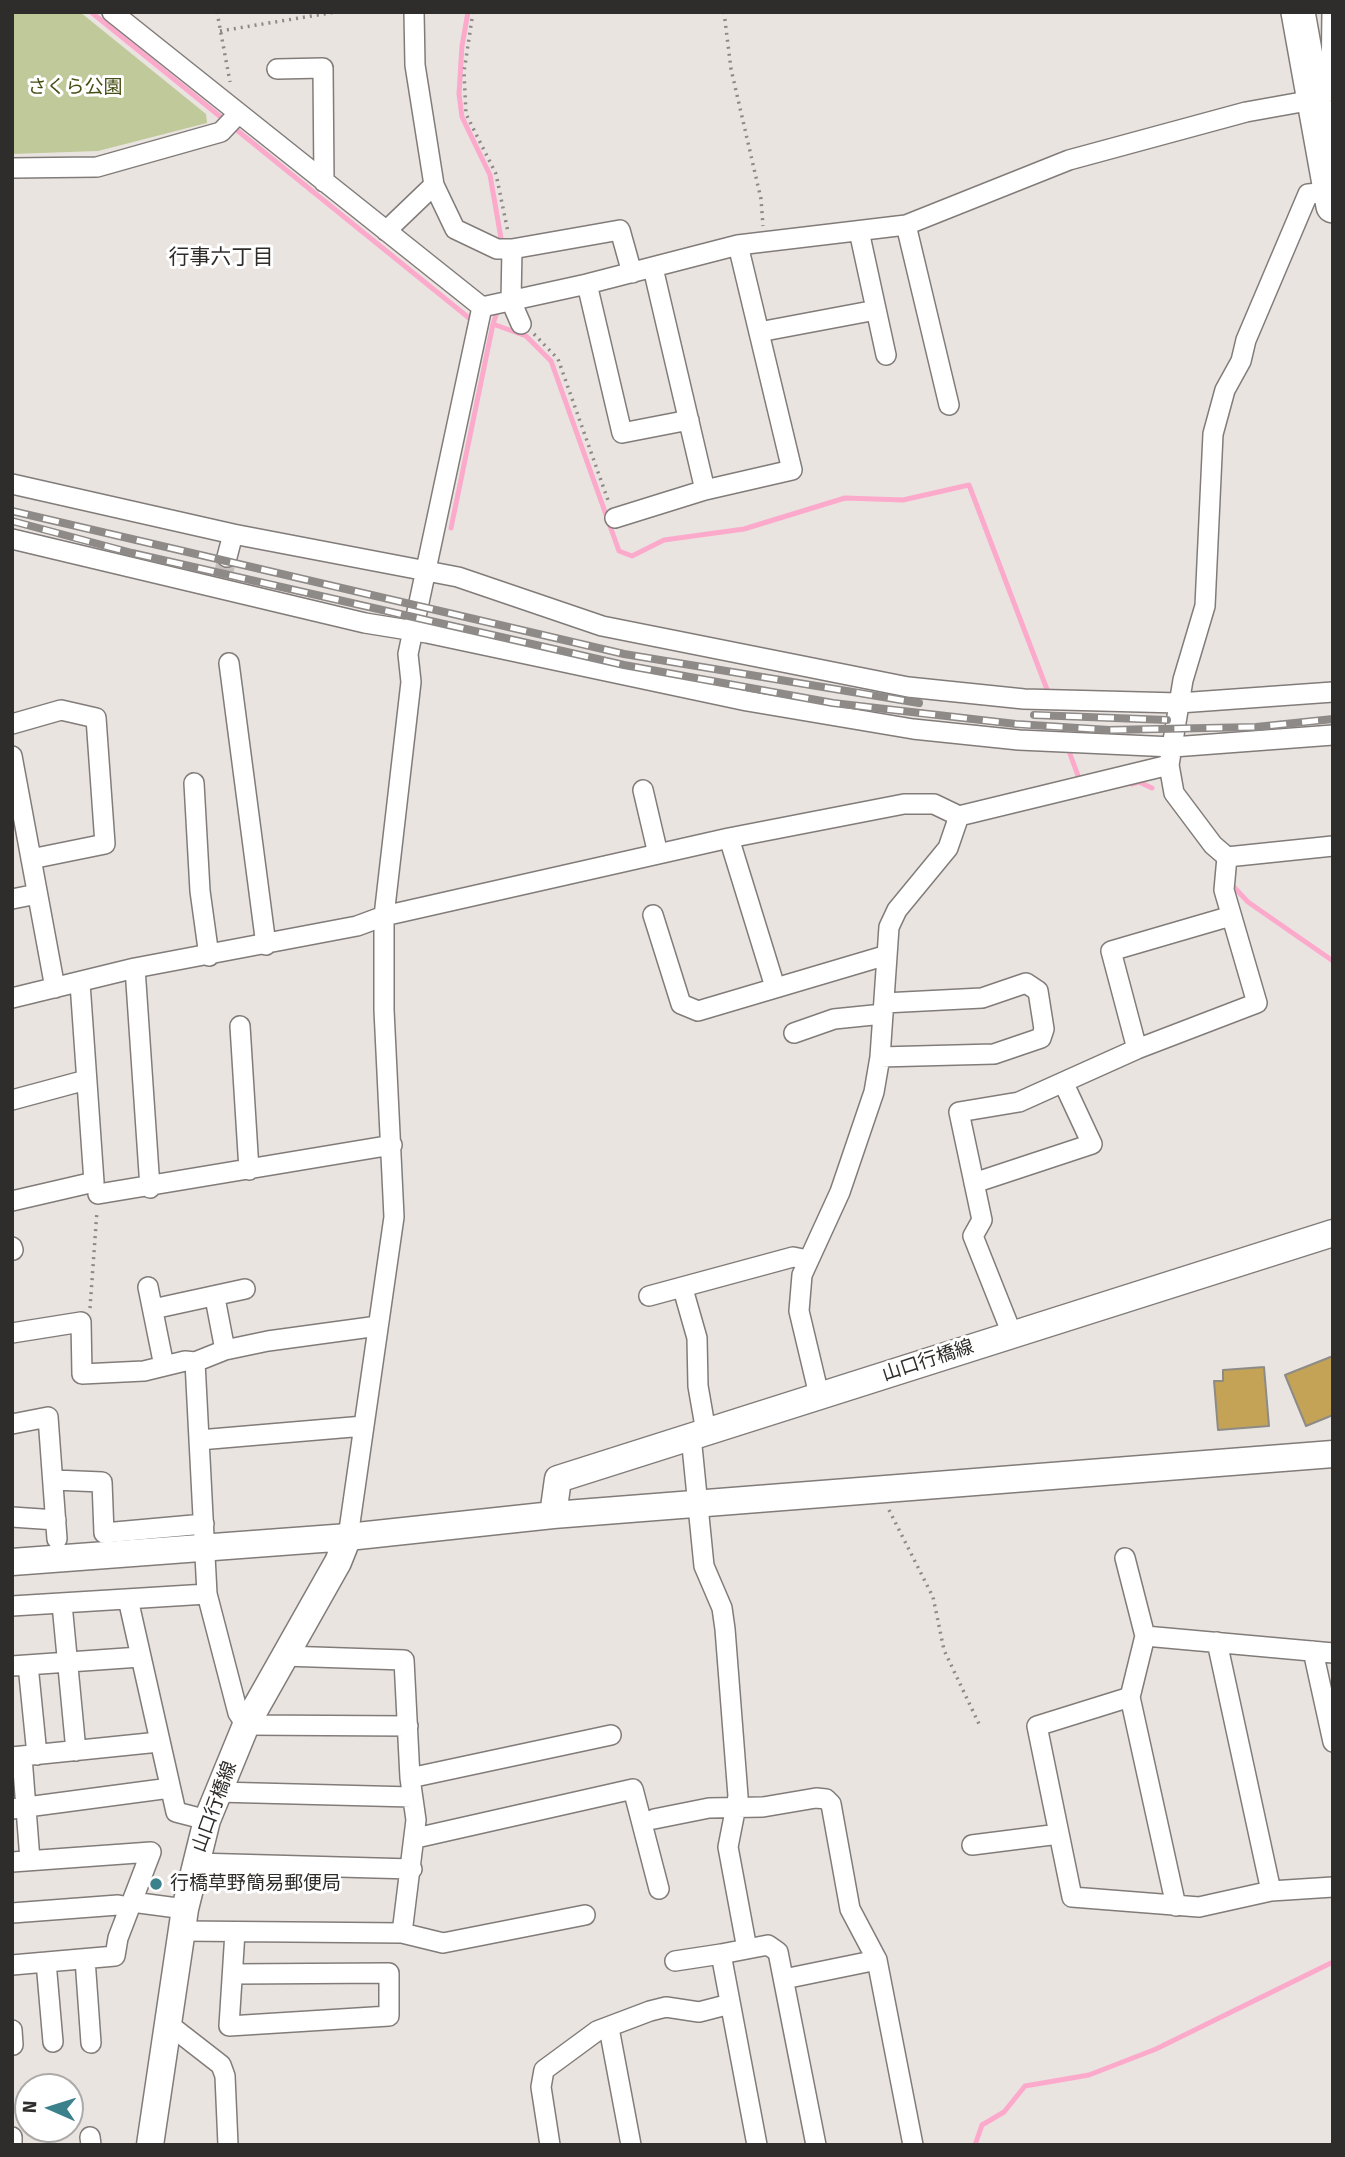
<!DOCTYPE html>
<meta charset="utf-8">
<style>
body{margin:0}
#map{position:relative;width:1345px;height:2157px;overflow:hidden;background:#eae4e1;font-family:"Fira Sans",sans-serif}
canvas{display:block}
.frame{position:absolute;inset:0;border:14px solid #2f2d2b;pointer-events:none}
.north{position:absolute;left:14px;top:2073px;width:70px;height:70px;box-sizing:border-box;background:#fff;border:2px solid #acabaa;border-radius:50%;rotate:273deg;font-size:19px;font-weight:700;line-height:28px;text-align:center;color:#2f2d2b}
.north::after{content:'';display:block;margin:auto;width:24px;height:32px;background:#3b818c;clip-path:polygon(50% 0,100% 100%,50% 72%,0 100%)}
</style>
<div id="map">
<canvas width="1345" height="2157"></canvas>
<div class="frame"></div>
<div class="north">N</div>
</div>
<script>
const ctx = document.querySelector('canvas').getContext('2d');
ctx.lineJoin = 'round';
function paint(path, color) {
  ctx.fillStyle = color;
  ctx.fill(path, 'evenodd');
}
function poly(rows) {
  const path = new Path2D();
  for (const r of rows) {
    path.moveTo(r[0], r[1]);
    for (let i = 2; i < r.length; i += 2) path.lineTo(r[i], r[i + 1]);
  }
  return path;
}
function trace(path, color, width, dash) {
  ctx.strokeStyle = color;
  ctx.lineWidth = width;
  ctx.lineCap = dash ? 'butt' : 'round';
  ctx.setLineDash(dash || []);
  ctx.stroke(path);
}
function drawText(font, color, halo, rows, align = 'center') {
  ctx.font = font + ' "Fira Sans","Noto Sans JP",sans-serif';
  ctx.lineWidth = 6;
  ctx.setLineDash([]);
  ctx.textBaseline = 'middle';
  ctx.strokeStyle = halo;
  ctx.fillStyle = color;
  for (const [text, x, y, turn = 0] of rows) {
    ctx.save();
    ctx.translate(x, y);
    ctx.rotate((+turn || 0) * Math.PI / 180);
    ctx.textAlign = isNaN(turn) ? turn : align;
    if (halo) ctx.strokeText(text, 0, 0);
    ctx.fillText(text, 0, 0);
    ctx.restore();
  }
}
const green = poly([
 [12,12,80,12,206,114,207,123,98,151,12,154]
]);
const stream = poly([
 [91,12,474,322],
 [468,12,462,46,459,94,462,117,490,175,502,244],
 [496,315,493,324,526,336,551,361,619,551,632,556,664,540,744,529,845,498,903,500,969,485,1048,692],
 [451,528,493,324],
 [1070,754,1080,781],
 [1132,784,1139,782,1152,788],
 [1232,885,1248,902,1333,961],
 [975,2145,982,2125,1004,2112,1025,2086,1089,2075,1156,2049,1333,1962]
]);
const building = poly([
 [1333,1356,1333,1415,1306,1426,1285,1375,1333,1356],
 [1264,1367,1269,1426,1218,1430,1214,1381,1223,1381,1223,1370,1264,1367]
]);
const streetTunnel = poly([
 [223,577,227,557]
]);
const path = poly([
 [217,12,230,82],
 [473,12,464,72,466,114,496,174,508,232],
 [724,12,731,69,761,199,763,226],
 [220,31,336,12],
 [534,334,558,359,609,503],
 [90,1308,97,1211],
 [889,1510,933,1597,944,1650,979,1724]
]);
const street = poly([
 [112,12,482,307],
 [277,69,323,68,324,182],
 [12,168,97,167,221,132,238,114],
 [434,185,455,229,497,249,512,249,620,230,632,273],
 [1330,192,1308,194,1246,340,1241,361,1225,390,1213,434,1205,606,1183,680,1169,765,1174,793,1213,845,1227,857,1333,846],
 [906,225,949,405],
 [386,231,434,185,415,65,414,12],
 [859,231,886,355],
 [512,249,511,301,521,324],
 [653,268,705,490],
 [587,284,622,433,689,420],
 [482,307,587,284,738,245,906,225,1069,160,1246,112,1313,100,1331,89,1332,12],
 [759,332,876,310],
 [12,484,233,534,458,577,602,626,908,687,1024,699,1179,703,1333,692],
 [615,518,705,490,792,470,738,245],
 [12,539,365,623,427,633,747,701,913,729,1019,740,1173,747,1333,735],
 [227,557,233,534],
 [229,663,266,945],
 [12,724,61,710,96,718,105,844,31,859],
 [12,756,55,988],
 [194,783,200,891,209,956],
 [643,790,658,854],
 [729,838,775,987],
 [12,899,37,894],
 [653,915,681,1004,698,1011,887,955],
 [135,968,150,1188],
 [12,998,135,968,357,926,384,916,729,838,904,804,934,804,959,816,1169,765],
 [240,1026,249,1170],
 [794,1033,834,1019,883,1014],
 [1137,1049,1111,951,1231,916],
 [880,1057,994,1054,1041,1038,1044,1029,1038,991,1026,983,982,998,884,1003],
 [12,1100,86,1080],
 [974,1183,1092,1144,1064,1084],
 [98,1194,392,1145],
 [12,1201,94,1182,80,983],
 [12,1247,13,1250],
 [148,1287,164,1366],
 [683,1289,697,1338,698,1386,706,1432],
 [649,1296,793,1257,808,1260],
 [215,1298,225,1350],
 [153,1309,245,1289],
 [12,1333,81,1322,82,1374,144,1371,185,1361,195,1362,225,1350,268,1341,378,1326],
 [1012,1334,973,1236,982,1220,959,1112,1019,1102,1137,1049,1257,1003,1224,890,1227,857],
 [195,1362,207,1594,238,1713,246,1725,408,1726],
 [819,1395,799,1311,802,1275,840,1192,874,1092,880,1057,889,927,897,910,948,848,959,816],
 [12,1424,48,1417,57,1539],
 [691,1436,704,1566,722,1608,725,1629,738,1796,728,1847,747,1949,768,1945,778,1952,816,2145],
 [199,1440,364,1426],
 [54,1480,102,1482,104,1533,204,1524],
 [12,1517,56,1520],
 [348,1537,394,1217,384,1010,384,916,411,682,408,654,482,307],
 [1125,1558,1145,1636,1333,1653],
 [128,1599,176,1812,207,1820],
 [62,1604,76,1751],
 [12,1606,207,1594],
 [1145,1636,1130,1697,1176,1906],
 [1217,1642,1271,1891],
 [1313,1651,1333,1742],
 [28,1665,37,1755],
 [12,1666,140,1657],
 [1130,1697,1037,1726,1072,1897,1199,1907,1271,1891,1333,1887],
 [12,1757,159,1742],
 [22,1757,30,1860],
 [410,1778,611,1735],
 [217,1792,412,1797],
 [12,1809,170,1788],
 [654,1819,709,1808,763,1807,816,1798,826,1799,831,1804,850,1909,877,1960,913,2145],
 [416,1838,633,1789,659,1889],
 [972,1845,1059,1834],
 [12,1862,151,1852,118,1938,115,1956,12,1965],
 [195,1863,412,1869],
 [132,1902,185,1909],
 [12,1913,118,1905,130,1907],
 [181,1931,402,1933,416,1820,410,1778,404,1660,284,1656],
 [402,1933,443,1943,585,1915],
 [747,1949,721,1954,757,2145],
 [85,1959,91,2043],
 [675,1961,721,1954],
 [46,1962,53,2042],
 [234,1974,389,1973,389,2016,229,2026,235,1932],
 [784,1979,877,1960],
 [167,2023,221,2065,225,2076,228,2145],
 [609,2028,631,2145],
 [12,2030,13,2045],
 [12,2137,12,2145],
 [90,2137,91,2145],
 [550,2145,541,2087,544,2070,597,2031,650,2011,666,2007,699,2012,730,2004]
]);
const secondary = poly([
 [553,1515,558,1479,1333,1233],
 [12,1562,348,1537,553,1515,1333,1454],
 [150,2145,185,1909,207,1820,246,1725,338,1562,348,1537]
]);
const highway = poly([
 [1298,12,1333,206]
]);
const rail = poly([
 [12,511,624,654,919,703],
 [12,521,132,553,624,665,833,703,1016,724,1109,730,1256,727,1333,719],
 [1034,715,1167,720]
]);
const markers = [
 [156,1884,7,"#3b818c"]
];
const parkNames = [
 ["さくら公園",75,88]
];
const streetNames = [
 ["山口行橋線",928,1361,-18],
 ["山口行橋線",215,1807,-70]
];
const poiNames = [
 ["行橋草野簡易郵便局",170,1884]
];
const neighbourhoodNames = [
 ["行事六丁目",221,258]
];
paint(green, '#c0c99a');
trace(stream, '#fcaacb', 5);
paint(building, '#c4a256');
trace(building, '#8d8b86', 2);
trace(streetTunnel, '#c5bfbd', 19, [19, 10]);
trace(street, '#817c79', 22);
trace(secondary, '#817c79', 29);
trace(highway, '#817c79', 36);
trace(path, '#8d8986', 3.5, [2, 5]);
trace(street, '#fff', 19);
trace(secondary, '#fff', 26);
trace(highway, '#fff', 33);
trace(rail, '#8e8a88', 8);
trace(rail, '#fff', 5, [16]);
for (const [x, y, r, color] of markers) {
  const dot = new Path2D();
  dot.arc(x, y, r, 0, 2 * Math.PI);
  ctx.fillStyle = color;
  ctx.fill(dot);
  trace(dot, '#fff', 2.5);
}
drawText('19px', '#474e13', '#fff', parkNames);
drawText('19px', '#2f2d2b', '#fff', streetNames);
drawText('19px', '#2f2d2b', '#fff', poiNames, 'left');
drawText('21px', '#2f2d2b', '#fff', neighbourhoodNames);
</script>
